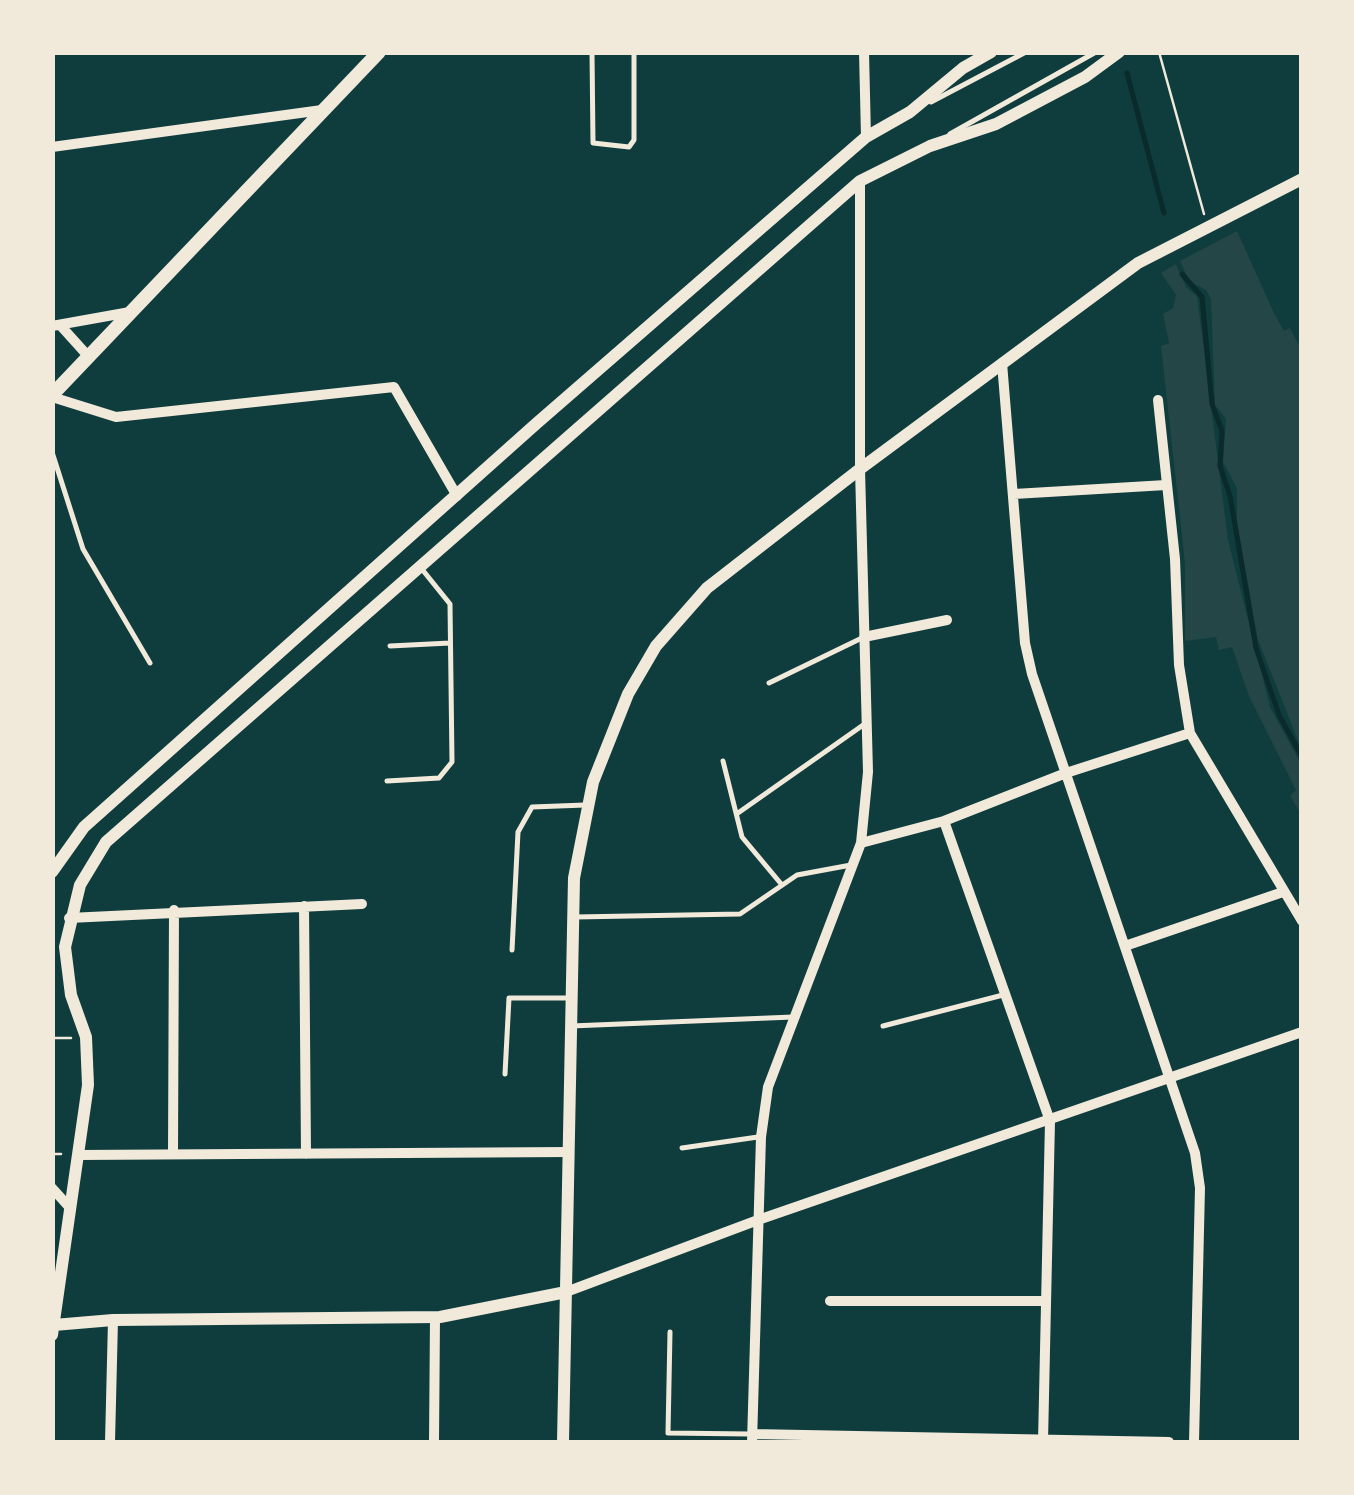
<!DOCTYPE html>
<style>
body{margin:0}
#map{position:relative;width:1354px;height:1495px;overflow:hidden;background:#0f3d3e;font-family:"Roboto Condensed",sans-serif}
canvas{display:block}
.frame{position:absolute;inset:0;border:55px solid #f1e9da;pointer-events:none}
</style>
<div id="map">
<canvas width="1354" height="1495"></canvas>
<div class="frame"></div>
</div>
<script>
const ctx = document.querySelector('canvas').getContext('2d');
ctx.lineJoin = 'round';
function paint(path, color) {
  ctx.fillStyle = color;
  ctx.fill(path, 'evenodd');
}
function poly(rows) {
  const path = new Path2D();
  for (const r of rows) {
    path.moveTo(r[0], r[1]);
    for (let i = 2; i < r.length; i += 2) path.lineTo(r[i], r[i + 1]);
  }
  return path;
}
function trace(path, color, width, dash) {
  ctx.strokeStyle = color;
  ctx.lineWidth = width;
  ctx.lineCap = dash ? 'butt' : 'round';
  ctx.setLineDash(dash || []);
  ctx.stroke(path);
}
const green = poly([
 [1237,231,1274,313,1284,331,1290,328,1301,349,1301,748,1258,640,1237,522,1237,488,1223,462,1226,419,1215,405,1211,299,1206,290,1189,281,1180,261],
 [1176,264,1186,287,1197,296,1228,540,1270,707,1301,764,1301,814,1290,796,1296,790,1249,696,1232,647,1219,650,1216,637,1185,641,1185,563,1161,346,1169,343,1163,314,1173,308,1176,295,1161,273]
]);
const stream = poly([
 [1127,73,1164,213],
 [1182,274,1202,297,1212,404,1222,431,1220,466,1230,496,1256,648,1279,715,1302,757]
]);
const path = poly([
 [1159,52,1204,214],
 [52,1038,71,1038],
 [52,1154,61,1154]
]);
const service = poly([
 [592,52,593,143,629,147,634,140,634,52],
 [931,102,1026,52],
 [950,134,1096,52],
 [52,452,83,549,150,663],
 [390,646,450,643],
 [769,683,864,637],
 [723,761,742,837,782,885],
 [387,781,439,778,452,762,450,604,421,568],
 [738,813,866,723],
 [575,917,740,914,797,875,851,865],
 [512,950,518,832,532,807,585,805],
 [571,1026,793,1017],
 [883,1026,1003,995],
 [505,1074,509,998,569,998],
 [682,1148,758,1137],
 [670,1332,668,1433,749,1434]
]);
const minor = poly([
 [864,52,866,137],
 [52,147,322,110],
 [60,325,88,356],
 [52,326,130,312],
 [1002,363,1025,643,1032,674,1195,1153,1200,1188,1194,1442],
 [52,397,116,417,394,387,457,496],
 [1158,400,1175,559,1179,665,1190,733,1302,921],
 [1014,494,1166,485],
 [864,637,947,620],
 [944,821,1050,1121,1043,1442],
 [861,843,944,821,1066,773,1190,733],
 [304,906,306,1154],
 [69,918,362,904],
 [1125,946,1283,892],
 [173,1154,174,910],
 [78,1155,569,1152],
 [52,1188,71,1209],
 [566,1292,758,1220,1302,1032],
 [830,1301,1046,1301],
 [752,1434,1169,1442],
 [110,1442,113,1320],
 [434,1442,435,1317],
 [752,1442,761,1137,768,1087,861,843,868,772,860,469,860,181]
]);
const tertiary = poly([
 [52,872,84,827,537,423,866,137,910,112,963,68,991,52],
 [54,1325,113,1320,440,1317,566,1292],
 [52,1335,88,1085,86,1037,71,995,65,947,80,885,106,842,860,181,930,146,996,124,1085,77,1119,52],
 [563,1442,574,878,593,782,628,694,656,646,707,588,860,469,1138,263,1302,179]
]);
const secondary = poly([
 [52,395,379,52]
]);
paint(green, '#244646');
trace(stream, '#0a2a2b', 5);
trace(path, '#f1e9da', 2.5);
trace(service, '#f1e9da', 5);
trace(minor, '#f1e9da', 10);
trace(tertiary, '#f1e9da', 12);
trace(secondary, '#f1e9da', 14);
</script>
